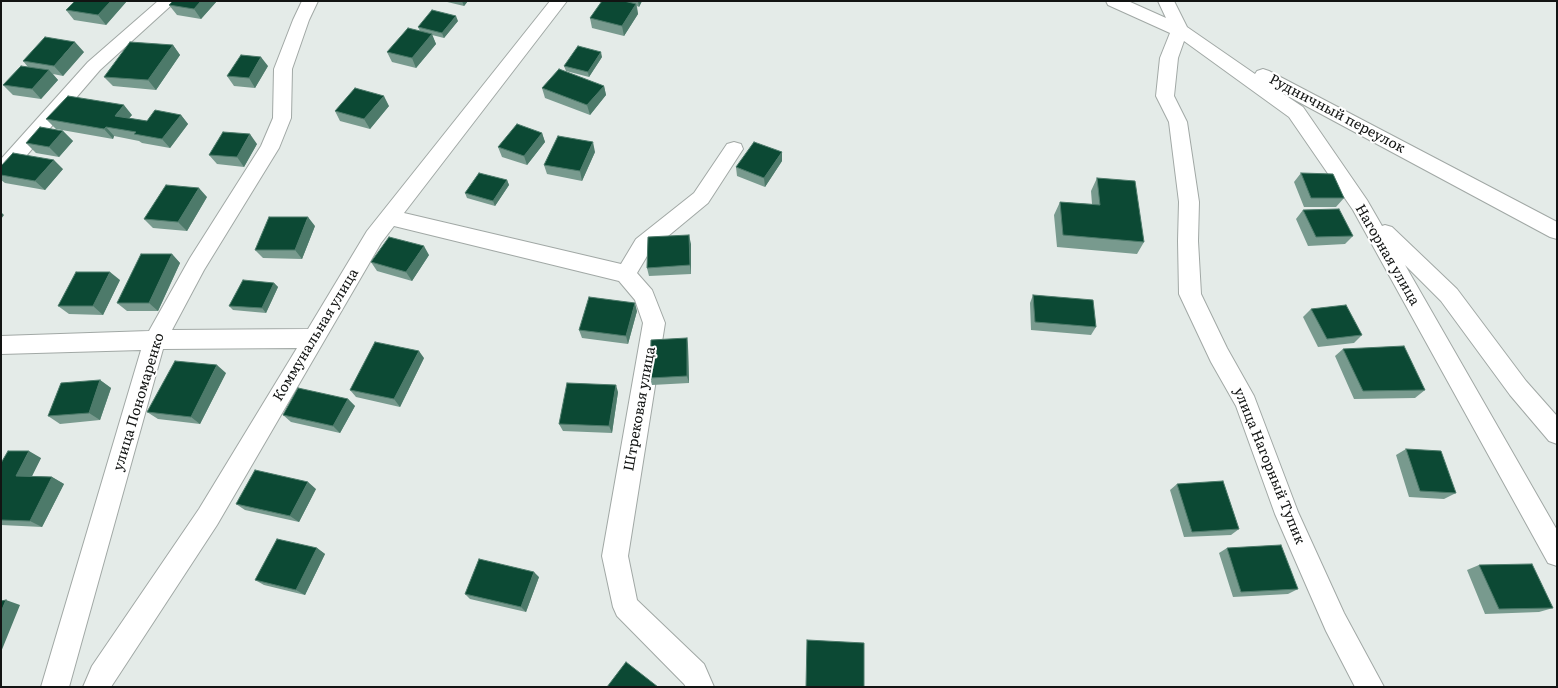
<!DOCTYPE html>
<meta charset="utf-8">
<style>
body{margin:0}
#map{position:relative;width:1558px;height:688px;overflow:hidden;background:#e4ebe8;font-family:Literata,serif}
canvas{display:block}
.frame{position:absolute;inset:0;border:2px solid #121413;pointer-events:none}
</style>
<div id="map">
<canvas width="1558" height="688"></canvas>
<div class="frame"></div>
</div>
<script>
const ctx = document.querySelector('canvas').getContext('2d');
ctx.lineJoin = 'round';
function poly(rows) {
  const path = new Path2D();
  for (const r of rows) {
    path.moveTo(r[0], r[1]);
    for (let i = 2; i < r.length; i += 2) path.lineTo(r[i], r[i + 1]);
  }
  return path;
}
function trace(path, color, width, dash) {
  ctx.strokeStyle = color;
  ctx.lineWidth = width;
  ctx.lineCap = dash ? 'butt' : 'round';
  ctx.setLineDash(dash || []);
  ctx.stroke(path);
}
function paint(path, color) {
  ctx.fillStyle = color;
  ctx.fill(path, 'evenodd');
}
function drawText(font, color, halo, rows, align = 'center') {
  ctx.font = font + ' Literata,serif';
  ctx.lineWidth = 4;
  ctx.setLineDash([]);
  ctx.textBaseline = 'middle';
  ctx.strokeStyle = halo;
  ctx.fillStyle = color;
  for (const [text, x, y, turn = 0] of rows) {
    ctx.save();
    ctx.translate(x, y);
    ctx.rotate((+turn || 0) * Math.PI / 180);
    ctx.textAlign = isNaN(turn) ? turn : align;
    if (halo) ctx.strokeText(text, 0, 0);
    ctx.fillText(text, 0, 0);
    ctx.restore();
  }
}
const minor = poly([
 [158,1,176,1,100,70,8,177,1,179,1,159,88,62,158,1],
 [302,1,318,1,309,20,292,69,291,118,279,148,204,270,172,330,308,329,367,231,550,1,567,1,404,213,621,264,636,239,694,193,727,144,734,142,741,144,743,149,708,203,650,251,637,273,652,290,665,323,628,556,637,600,704,664,714,687,686,687,684,684,617,616,613,607,602,556,643,323,635,300,619,281,394,226,381,243,217,525,111,687,83,687,92,666,199,509,297,348,163,349,69,687,41,687,141,350,1,354,1,336,149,331,190,258,261,146,273,118,274,69,293,20,302,1],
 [1106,1,1128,1,1166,18,1158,1,1174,1,1187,27,1255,74,1257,71,1263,69,1269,71,1557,222,1557,239,1550,237,1282,93,1303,107,1367,200,1382,226,1385,225,1392,227,1457,289,1526,381,1557,416,1557,444,1549,441,1510,395,1441,301,1405,265,1557,530,1557,566,1548,563,1353,210,1289,117,1184,41,1178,58,1174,96,1187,122,1199,202,1198,241,1201,294,1227,348,1254,396,1298,512,1344,613,1384,687,1355,687,1326,631,1275,514,1236,406,1211,362,1179,294,1178,241,1179,202,1169,122,1156,96,1160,58,1170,33,1108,5,1106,1]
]);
const wall = poly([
 [75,1,127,1,106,25,74,20,66,10],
 [217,1,201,19,177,15,169,5],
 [443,1,468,1,464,6],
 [602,1,642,1,639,7,637,6,638,14,624,36,592,28,590,18],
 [458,21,444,38,432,35,436,44,416,68,392,62,387,52,420,31,418,27],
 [173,45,180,55,156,90,113,86,104,77],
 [84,52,63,76,53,74,58,80,41,99,13,95,3,85,28,67,23,61],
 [602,57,589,77,566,71,564,66],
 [268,66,255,88,234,86,227,76],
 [604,86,606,95,590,115,545,98,542,88],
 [389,106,370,129,340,121,335,111],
 [132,115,129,118,147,121,181,115,188,124,170,148,142,143,139,141,114,136,113,139,56,129,46,119],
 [63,131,73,141,59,157,36,153,26,143],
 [542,133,545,142,527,165,502,157,498,147],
 [257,144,244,167,217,164,209,155],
 [595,152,582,181,547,174,544,165],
 [782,161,765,187,737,176,736,167],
 [1,166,63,169,45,190,5,183,1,180],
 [1301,173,1344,198,1336,207,1304,207,1294,182],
 [1097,178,1144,242,1137,254,1057,247,1054,215,1060,202,1092,204,1091,191],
 [507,180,509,185,495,206,467,198,465,193],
 [207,197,187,231,153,228,144,219],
 [1303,210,1353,236,1345,244,1308,246,1296,219],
 [315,226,302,259,263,258,255,250],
 [691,244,691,274,649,276,647,268],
 [172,254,180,263,158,311,127,311,117,303],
 [429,255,412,281,377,271,371,262],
 [120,280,103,315,69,314,58,306],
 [274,283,278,287,266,313,233,310,229,306],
 [1033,295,1096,327,1091,335,1031,330,1030,303],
 [1311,309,1362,335,1354,343,1318,347,1303,317],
 [637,311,628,344,582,338,579,330],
 [687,338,688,346,689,383,652,385,650,378],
 [1343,349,1425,390,1415,398,1354,399,1335,356],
 [424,358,400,407,356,397,350,390],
 [226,373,200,424,158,419,147,412],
 [100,380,111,388,100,420,60,424,48,416],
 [618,392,612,433,563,431,559,424],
 [348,399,355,406,340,433,291,422,283,415],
 [1406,449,1456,493,1444,499,1409,497,1396,455],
 [41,458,32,476,52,477,64,484,42,527,1,525,1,463],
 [1177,484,1239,529,1231,535,1184,537,1170,490],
 [316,489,299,522,245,510,236,504],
 [317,548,325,554,305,595,264,585,255,580],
 [1227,548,1298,589,1288,594,1233,597,1219,553],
 [1479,565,1553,608,1539,612,1485,614,1467,570],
 [539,577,526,612,470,599,465,594]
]);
const shadedWall = poly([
 [111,1,127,1,106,25,98,15],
 [201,1,217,1,201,19,194,9],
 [462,1,468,1,464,6],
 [638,1,642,1,639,7],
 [636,4,638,14,624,36,622,26],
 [456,16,458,21,444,38,442,33],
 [432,34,436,44,416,68,412,58],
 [75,42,84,52,63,76,54,66],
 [173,45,180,55,156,90,148,80],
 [601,52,602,57,589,77,588,72],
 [261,57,268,66,255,88,249,78],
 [49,70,58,80,41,99,32,89],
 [604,86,606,95,590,115,587,105],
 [384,96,389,106,370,129,364,119],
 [124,105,132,115,123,125,115,116],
 [181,115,188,124,170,148,162,139],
 [106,127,114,136,113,139,104,129],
 [63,131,73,141,59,157,49,147],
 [542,133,545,142,527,165,524,156],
 [250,134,257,144,244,167,237,157],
 [593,142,595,152,582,181,580,171],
 [782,152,782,161,765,187,764,178],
 [54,160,63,169,45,190,35,181],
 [507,180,509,185,495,206,493,201],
 [199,188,207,197,187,231,178,222],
 [1,212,4,215,1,219],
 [308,217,315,226,302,259,295,250],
 [689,235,691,244,691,274,690,265],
 [424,246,429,255,412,281,406,272],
 [172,254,180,263,158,311,149,303],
 [110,272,120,280,103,315,93,306],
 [274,283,278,287,266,313,262,308],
 [635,303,637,311,628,344,626,336],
 [687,338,688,346,689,383,687,376],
 [419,351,424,358,400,407,394,399],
 [217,365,226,373,200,424,191,417],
 [100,380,111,388,100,420,89,413],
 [616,385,618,392,612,433,609,426],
 [348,399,355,406,340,433,333,426],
 [29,451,41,458,29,482,16,476],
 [52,477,64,484,42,527,30,521],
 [308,482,316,489,299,522,290,516],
 [317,548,325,554,305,595,296,590],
 [534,572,539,577,526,612,521,607],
 [6,600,20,605,1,652,1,612]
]);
const building = poly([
 [75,1,111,1,98,15,66,10,75,1],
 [173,1,201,1,194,9,169,5,173,1],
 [602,1,624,1,636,4,622,26,590,18,602,1],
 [432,10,456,16,442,33,418,27,432,10],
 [408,28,432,34,412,58,387,52,408,28],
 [45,37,75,42,54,66,23,61,45,37],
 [130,42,173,45,148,80,104,77,130,42],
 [578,46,601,52,588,72,564,66,578,46],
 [241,55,261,57,249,78,227,76,241,55],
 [21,66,49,70,32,89,3,85,21,66],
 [559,69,604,86,587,105,542,88,559,69],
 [355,88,384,96,364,119,335,111,355,88],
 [68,96,124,105,115,116,147,121,155,110,181,115,162,139,134,134,136,132,106,127,104,129,46,119,68,96],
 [517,124,542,133,524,156,498,147,517,124],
 [40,127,63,131,49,147,26,143,40,127],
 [223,132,250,134,237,157,209,155,223,132],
 [558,136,593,142,580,171,544,165,558,136],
 [754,142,782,152,764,178,736,167,754,142],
 [13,153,54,160,35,181,1,175,1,166,13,153],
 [479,173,507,180,493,201,465,193,479,173],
 [1301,173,1333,174,1344,198,1311,198,1301,173],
 [1097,178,1135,181,1144,242,1063,235,1060,202,1100,205,1097,178],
 [166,185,199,188,178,222,144,219,166,185],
 [1339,209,1353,236,1316,237,1303,210,1339,209],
 [269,217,308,217,295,250,255,250,269,217],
 [689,235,690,265,647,268,648,237,689,235],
 [389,237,424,246,406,272,371,262,389,237],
 [141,254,172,254,149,303,117,303,141,254],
 [76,272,110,272,93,306,58,306,76,272],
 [243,280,274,283,262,308,229,306,243,280],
 [1033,295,1093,300,1096,327,1035,322,1033,295],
 [589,297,635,303,626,336,579,330,589,297],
 [1346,305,1362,335,1327,339,1311,309,1346,305],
 [687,338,687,376,650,378,651,340,687,338],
 [375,342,419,351,394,399,350,390,375,342],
 [1404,346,1425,390,1363,391,1343,349,1404,346],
 [175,361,217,365,191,417,147,412,175,361],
 [100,380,89,413,48,416,61,383,100,380],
 [567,383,616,385,609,426,559,424,567,383],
 [298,388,348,399,333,426,283,415,298,388],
 [1406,449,1441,451,1456,493,1420,491,1406,449],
 [8,451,29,451,16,476,52,477,30,521,1,520,1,463,8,451],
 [255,470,308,482,290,516,236,504,255,470],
 [1223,481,1239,529,1192,532,1177,484,1223,481],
 [277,539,317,548,296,590,255,580,277,539],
 [1281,545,1298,589,1241,592,1227,548,1281,545],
 [479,559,534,572,521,607,465,594,479,559],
 [1532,564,1553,608,1499,609,1479,565,1532,564],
 [6,600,1,612,1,601,6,600],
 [807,640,864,643,864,687,806,687,807,640],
 [626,662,658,687,607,687,626,662]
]);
const streetNames = [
 ["Рудничный переулок",1337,114,28],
 ["Нагорная улица",1387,255,60],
 ["Коммунальная улица",316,335,-59],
 ["улица Пономаренко",139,402,-73],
 ["Штрековая улица",640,409,-80],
 ["улица Нагорный Тупик",1269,466,68]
];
trace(minor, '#a1a8a5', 2);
paint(minor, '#fff');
paint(wall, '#789a8e');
paint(shadedWall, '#4d7a6a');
paint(building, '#0c4934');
trace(building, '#4d7a6a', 1);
drawText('14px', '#121413', '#fff', streetNames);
</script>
